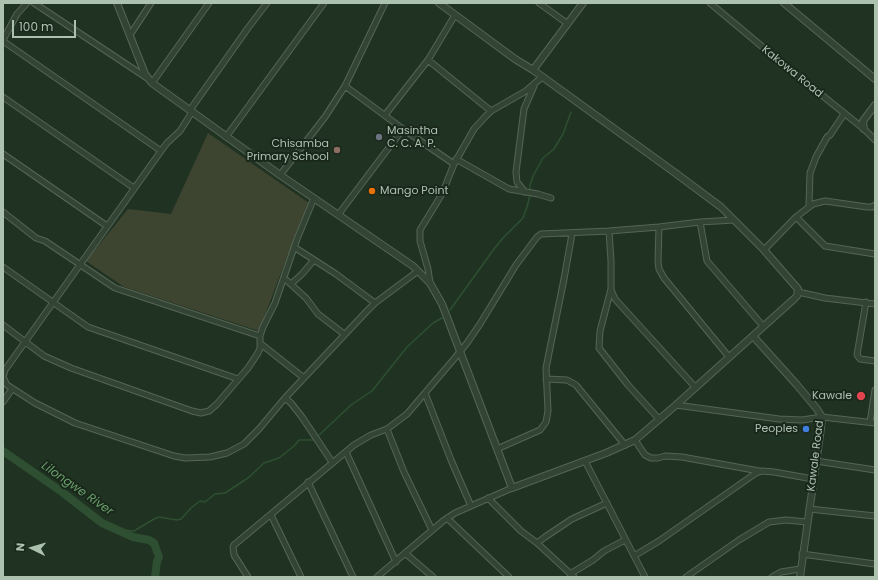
<!DOCTYPE html>
<style>
body{margin:0}
#map{position:relative;width:878px;height:580px;overflow:hidden;background:#203322;font-family:Poppins,sans-serif}
canvas{display:block}
.frame{position:absolute;inset:0;border:4px solid #adc1af;pointer-events:none}
.north{position:absolute;left:12px;top:528px;width:40px;height:40px;-webkit-text-stroke:3px #19281a;paint-order:stroke;rotate:275deg;font-size:11px;font-weight:700;line-height:16px;text-align:center;color:#adc1af}
.north::after{content:'';display:block;margin:auto;width:14px;height:18px;background:#adc1af;clip-path:polygon(50% 0,100% 100%,50% 72%,0 100%)}
.scale{position:absolute;left:12px;top:20px;width:64px;height:18px;box-sizing:border-box;border:2px solid #adc1af;border-top:0;padding-left:5px;font-size:12px;line-height:14px;white-space:nowrap;color:#adc1af;-webkit-text-stroke:3px #19281a;paint-order:stroke}
</style>
<div id="map">
<canvas width="878" height="580"></canvas>
<div class="frame"></div>
<div class="north">N</div>
<div class="scale">100 m</div>
</div>
<script>
const ctx = document.querySelector('canvas').getContext('2d');
ctx.lineJoin = 'round';
function paint(path, color) {
  ctx.fillStyle = color;
  ctx.fill(path, 'evenodd');
}
function poly(rows) {
  const path = new Path2D();
  for (const r of rows) {
    path.moveTo(r[0], r[1]);
    for (let i = 2; i < r.length; i += 2) path.lineTo(r[i], r[i + 1]);
  }
  return path;
}
function trace(path, color, width, dash) {
  ctx.strokeStyle = color;
  ctx.lineWidth = width;
  ctx.lineCap = dash ? 'butt' : 'round';
  ctx.setLineDash(dash || []);
  ctx.stroke(path);
}
function drawText(font, color, halo, rows, align = 'center') {
  ctx.font = font + ' Poppins,sans-serif';
  ctx.lineWidth = 4;
  ctx.setLineDash([]);
  ctx.textBaseline = 'middle';
  ctx.strokeStyle = halo;
  ctx.fillStyle = color;
  for (const [text, x, y, turn = 0] of rows) {
    ctx.save();
    ctx.translate(x, y);
    ctx.rotate((+turn || 0) * Math.PI / 180);
    ctx.textAlign = isNaN(turn) ? turn : align;
    if (halo) ctx.strokeText(text, 0, 0);
    ctx.fillText(text, 0, 0);
    ctx.restore();
  }
}
const green = poly([
 [208,133,309,203,298,228,259,331,124,287,86,261,128,209,171,214]
]);
const stream = poly([
 [530,191,530,185,533,176,543,158,554,149,563,134,571,112],
 [450,310,494,249,503,238,523,218,527,207,530,195],
 [317,437,351,405,372,391,407,347,433,323,442,318],
 [116,529,134,531,154,519,159,517,177,520,181,519,191,508,200,501,205,502,215,494,225,493,248,478,264,463,279,458,294,446,299,440,313,440]
]);
const river = poly([
 [3,451,62,492,102,523,133,537,149,540,154,543,159,557,157,561,155,577]
]);
const minor = poly([
 [34,3,147,78],
 [539,3,568,24],
 [710,3,783,64,864,129,875,140],
 [130,35,151,3],
 [3,40,17,14,27,3],
 [3,41,161,151],
 [428,60,491,111],
 [152,83,209,3],
 [345,86,403,129,454,164],
 [3,97,134,188],
 [190,110,248,28,267,3],
 [192,112,180,131,167,143,161,151,5,370,3,377,7,385,35,403,75,423,174,456,185,458,210,457,227,453,244,444,259,429,285,398,366,312,375,303,418,271],
 [385,115,428,60,455,15],
 [226,137,324,3],
 [3,154,107,226],
 [456,159,509,189,538,194,551,198],
 [280,175,325,117,345,86,385,3],
 [525,192,517,182,516,172,524,109,534,86],
 [809,206,810,173,816,157,827,137,830,135,844,114],
 [3,212,36,238,45,241,115,288,260,336],
 [338,215,403,129],
 [796,217,825,246,875,254],
 [700,222,707,261,763,326],
 [659,227,658,261,659,269,664,278,729,357],
 [609,231,611,261,611,289,600,331,599,348,628,385,659,419],
 [294,247,336,274,375,303],
 [764,250,796,217,813,204,825,201,867,207,872,207,875,205],
 [3,267,88,327,238,379],
 [284,278,306,298,318,314,344,334],
 [430,283,428,269,420,241,420,230,442,194,454,164,474,129,485,117,491,111,526,91,542,77],
 [291,284,302,274,314,260],
 [611,290,615,299,695,387],
 [798,292,825,298,875,304],
 [866,302,857,355,860,359,875,361],
 [3,325,44,356,71,368,192,411,201,413,209,411,217,404,248,368,258,353,260,348,260,336,263,327,275,303,297,239,314,198],
 [261,344,304,378],
 [546,379,567,380,576,385,625,445],
 [425,393,451,460,471,506],
 [285,398,291,403,302,417,332,462],
 [3,402,12,389],
 [676,405,779,419,802,420,822,417,875,423],
 [870,422,875,390],
 [387,429,404,472,432,530],
 [635,440,645,455,651,458,658,458,665,456,682,457,759,471],
 [497,449,540,430,546,422,548,411,546,368,564,279,572,234],
 [346,452,396,562],
 [585,461,645,577],
 [816,461,875,470],
 [308,482,353,577],
 [488,498,521,531,537,543,574,577],
 [809,509,875,516],
 [271,515,301,577],
 [447,518,509,577],
 [537,543,545,537,572,519,607,503],
 [405,553,433,577],
 [802,554,875,564],
 [634,556,659,541,756,473,762,471,774,472,813,479],
 [570,574,593,560,604,551,625,540],
 [248,577,234,555,233,547,234,545,354,445,371,435,387,429,407,414,454,359,467,343,480,324,516,265,537,237,541,234,609,231,659,227,700,222,734,220],
 [377,577,443,521,455,513,512,488],
 [686,577,739,540,769,522,786,520,807,522],
 [772,577,781,572,800,569]
]);
const tertiary = poly([
 [117,3,145,74,152,83,280,175,413,266,430,283,442,304,512,488,606,453,635,440,676,405,794,299,797,296,798,289,764,250,721,207,674,172,533,70,515,59,439,3],
 [784,3,875,79],
 [533,70,583,3],
 [864,129,863,121,875,105],
 [753,336,797,385,817,409,822,417,821,428,800,577]
]);
const markers = [
 [379,137,4,"#6b7280"],
 [337,150,4,"#8d6e63"],
 [372,191,4,"#e8710a"],
 [861,396,5,"#e0444e"],
 [806,429,4,"#3f7fe0"]
];
const streetNames = [
 ["Kakowa Road",792,72,39],
 ["Kawale Road",816,456,-83]
];
const poiNames = [
 ["Masintha",387,131,"left"],
 ["C. C. A. P.",387,144,"left"],
 ["Chisamba",329,144],
 ["Primary School",329,157],
 ["Mango Point",380,191,"left"],
 ["Kawale",852,396],
 ["Peoples",798,429]
];
const waterNames = [
 ["Lilongwe River",77,489,35]
];
paint(green, '#3d4430');
trace(stream, '#2e4f31', 1.5);
trace(river, '#2e4f31', 8);
trace(minor, '#546555', 7);
trace(tertiary, '#546555', 8);
trace(minor, '#334435', 5);
trace(tertiary, '#334435', 6);
for (const [x, y, r, color] of markers) {
  const dot = new Path2D();
  dot.arc(x, y, r, 0, 2 * Math.PI);
  ctx.fillStyle = color;
  ctx.fill(dot);
  trace(dot, '#19281a', 1.5);
}
drawText('11px', '#adc1af', '#19281a', streetNames);
drawText('11px', '#adc1af', '#19281a', poiNames, 'right');
drawText('italic 12px', '#699d6c', '#19281a', waterNames);
</script>
